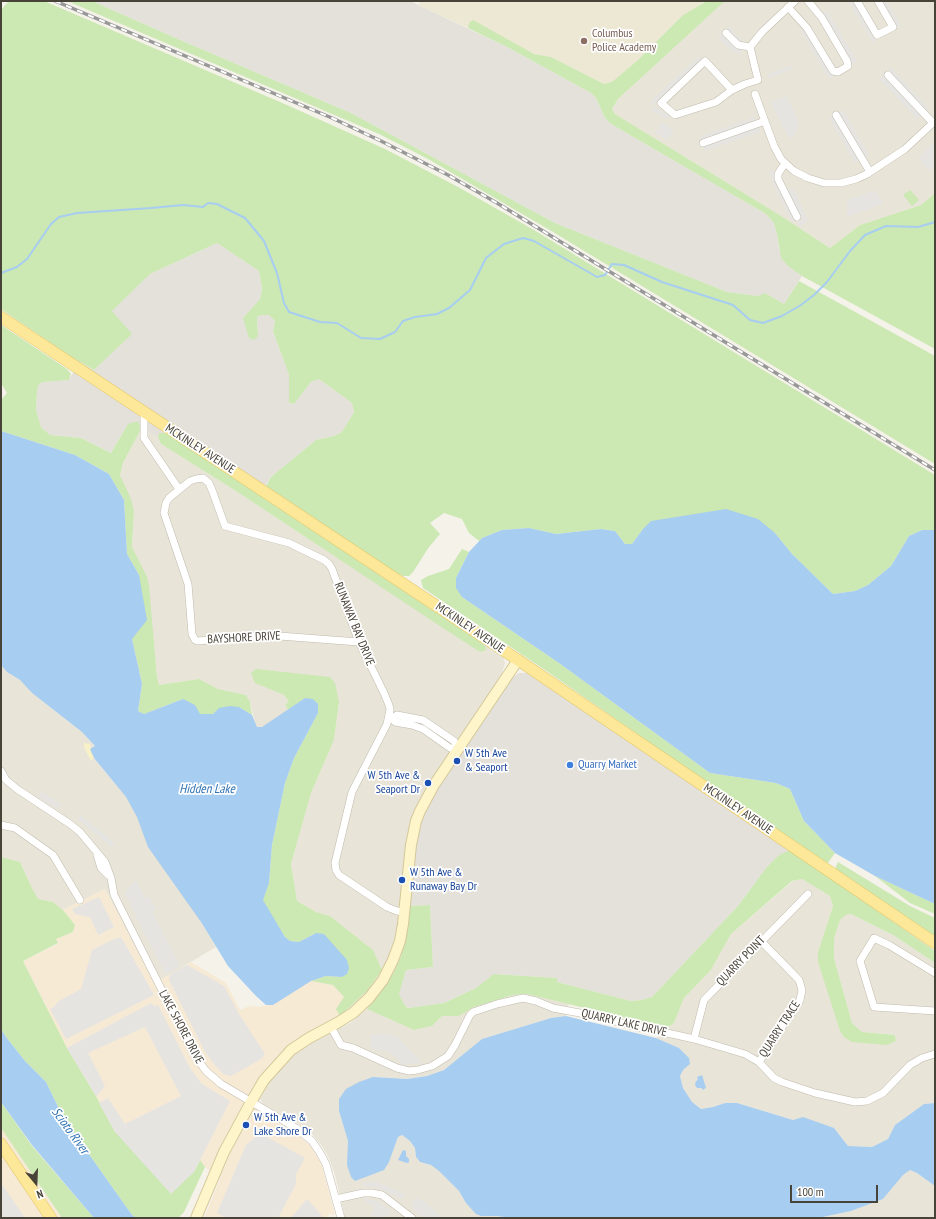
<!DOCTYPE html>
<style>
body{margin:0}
#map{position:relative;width:936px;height:1219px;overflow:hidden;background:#f5f2ea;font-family:"PT Sans Narrow",sans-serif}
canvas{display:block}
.frame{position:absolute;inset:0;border:2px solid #484338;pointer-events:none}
.north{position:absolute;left:16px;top:1163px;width:40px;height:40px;-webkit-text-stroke:3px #fff;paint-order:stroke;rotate:161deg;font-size:11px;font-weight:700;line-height:16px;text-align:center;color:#484338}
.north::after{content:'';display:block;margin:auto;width:14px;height:18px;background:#484338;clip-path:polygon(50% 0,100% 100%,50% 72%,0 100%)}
.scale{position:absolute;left:790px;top:1185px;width:88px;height:18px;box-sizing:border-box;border:2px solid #484338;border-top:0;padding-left:5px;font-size:12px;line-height:14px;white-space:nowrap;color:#484338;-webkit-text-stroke:3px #fff;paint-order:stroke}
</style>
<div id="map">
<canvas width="936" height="1219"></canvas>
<div class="frame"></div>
<div class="north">N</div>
<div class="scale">100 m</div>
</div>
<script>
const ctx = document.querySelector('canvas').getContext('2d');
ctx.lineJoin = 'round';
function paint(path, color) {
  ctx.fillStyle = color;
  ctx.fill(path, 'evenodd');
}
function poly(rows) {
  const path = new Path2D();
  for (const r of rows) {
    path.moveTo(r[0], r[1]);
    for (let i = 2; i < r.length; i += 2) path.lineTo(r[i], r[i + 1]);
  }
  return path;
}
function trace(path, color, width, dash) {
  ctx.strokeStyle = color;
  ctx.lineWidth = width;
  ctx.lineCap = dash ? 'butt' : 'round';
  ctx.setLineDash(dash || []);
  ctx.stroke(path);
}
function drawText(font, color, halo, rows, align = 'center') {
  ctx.font = font + ' "PT Sans Narrow",sans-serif';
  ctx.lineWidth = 3.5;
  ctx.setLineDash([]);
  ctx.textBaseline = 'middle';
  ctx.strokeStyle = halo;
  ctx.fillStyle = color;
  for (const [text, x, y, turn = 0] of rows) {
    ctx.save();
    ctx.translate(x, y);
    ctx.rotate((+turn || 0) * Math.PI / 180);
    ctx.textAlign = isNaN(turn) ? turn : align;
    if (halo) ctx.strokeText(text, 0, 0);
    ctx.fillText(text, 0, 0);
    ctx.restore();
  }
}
const residential = poly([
 [725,1,935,1,935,193,921,205,860,225,830,248,778,214,615,114,612,109,618,99],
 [141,429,158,437,161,444,236,491,336,557,485,645,503,657,505,663,501,676,426,788,413,812,408,831,404,861,398,923,391,953,382,970,373,950,330,916,316,912,297,901,291,864,311,793,334,740,339,703,256,683,284,695,289,702,285,704,288,710,263,727,257,727,255,723,250,702,246,695,218,689,199,679,159,685,157,677,153,636,135,553,132,547,134,511,120,475,123,463],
 [1,665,7,672,20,680,32,693,82,732,95,746,94,758,126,797,216,947,154,984,105,889,63,910,53,902,38,899,32,888,20,862,1,857],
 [802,879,830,896,833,906,818,952,840,1031,896,1041,895,1035,862,1032,852,1023,834,958,834,939,840,920,846,915,851,914,893,935,935,963,935,1103,924,1104,895,1125,888,1139,872,1147,848,1146,834,1128,793,1120,737,1103,725,1103,713,1107,701,1109,692,1102,683,1088,680,1076,683,1070,690,1064,679,1048,656,1038,667,1028,674,1023,684,998,711,970,731,934,793,881],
 [527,994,569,1004,566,1016,551,1018,482,1039,444,1070,427,1076,407,1079,373,1077,339,1111,348,1141,348,1153,389,1162,398,1137,402,1135,410,1141,415,1148,416,1157,420,1162,431,1165,439,1171,459,1191,466,1203,481,1216,497,1216,511,1218,345,1218,335,1175,329,1158,322,1146,312,1134,295,1121,263,1104,260,1099,268,1084,283,1064,295,1054,314,1041,350,1023,367,1009,414,1030,432,1026,442,1016,459,1016,474,1007,513,995],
 [910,1170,917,1173,935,1186,935,1218,818,1218,851,1211,883,1199,903,1175]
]);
const commercial = poly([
 [105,889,154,983,191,962,226,983,240,1010,249,1006,258,1007,273,1004,311,981,333,985,345,998,340,1016,295,1041,280,1053,262,1073,249,1093,258,1112,295,1133,311,1146,322,1166,335,1215,329,1214,327,1218,204,1218,220,1179,205,1167,200,1161,194,1172,115,1132,96,1096,67,1048,23,961,58,944,56,939,73,932,75,925,63,910],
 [1,1128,47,1196,62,1218,1,1218]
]);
const industrial = poly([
 [92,1,410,1,509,48,591,93,596,98,605,118,611,124,766,214,774,223,777,234,779,249,789,267,802,276,784,304,765,293,758,296,727,292,555,223,351,113,178,39],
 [217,243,259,271,262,289,260,299,243,318,258,336,257,317,261,315,269,315,275,321,273,331,289,375,289,403,294,404,311,382,319,379,352,403,354,412,342,432,334,436,316,440,271,477,259,495,166,433,159,433,158,437,141,429,128,424,111,453,81,438,50,435,41,427,36,410,37,391,39,384,43,382,69,380,79,362,94,370,131,334,111,311,150,274],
 [519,673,528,673,790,850,766,868,738,906,652,997,642,1000,631,1001,557,982,557,978,495,974,476,988,444,1003,409,1008,404,1004,398,994,406,970,433,967,430,905,409,906,415,843,421,819,432,797,511,679]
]);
const education = poly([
 [421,1,707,1,683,15,638,60,612,83,604,84,551,57,534,54,469,23,468,28,418,5]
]);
const green = poly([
 [9,1,44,1,287,105,385,149,460,188,534,230,935,475,935,530,922,530,909,536,891,566,868,585,855,591,833,594,792,554,775,533,643,529,632,544,625,544,615,531,601,529,556,534,529,528,502,530,482,538,479,541,469,533,462,519,444,513,430,523,440,534,429,547,413,572,409,576,403,576,395,572,266,486,271,477,316,440,334,436,342,432,354,412,352,403,319,379,311,382,294,404,289,403,289,375,273,331,275,321,269,315,261,315,257,317,258,336,254,340,249,338,243,318,260,299,262,289,259,271,217,243,150,274,112,311,132,334,94,370,73,358,1,309,1,10],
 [67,1,92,1,178,39,351,113,555,223,727,292,758,296,765,293,784,304,799,281,935,356,935,464,553,232,428,159,379,134],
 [707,1,725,1,618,99,612,109,615,114,778,214,830,248,860,225,921,205,935,193,935,349,802,276,789,267,781,258,777,234,774,223,766,214,611,124,605,118,596,98,591,93,509,48,468,28,469,23,473,20,534,54,551,57,604,84,612,82,638,60,683,15],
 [910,190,919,200,912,206,903,195],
 [1,325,67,369,71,374,69,380,43,382,39,384,37,391,36,410,41,427,50,435,81,438,111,453,128,424,138,421,141,429,123,463,120,475,131,499,134,511,132,547,147,577,149,586,157,677,159,685,199,679,218,689,246,695,250,702,252,715,239,707,213,714,199,714,183,699,144,714,138,711,142,684,132,639,139,575,127,554,124,500,109,474,75,455,1,431,1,400,7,393,1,383],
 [159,433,166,433,485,645,486,650,480,652,443,628,236,491,161,444,158,437],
 [462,549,469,552,456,578,462,597,559,663,710,773,776,783,790,789,804,821,835,853,827,864,744,808,548,672,423,588,421,580,428,576,449,569],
 [256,669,330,677,335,683,339,702,334,740,311,793,291,864,297,901,316,912,330,916,373,950,382,970,367,991,340,1016,336,1009,344,997,333,985,311,981,326,976,343,977,316,933,299,942,290,941,285,937,262,900,269,883,272,845,285,783,294,758,318,713,305,698,288,710,285,704,289,702,284,695,255,683,251,673],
 [790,850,935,951,935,963,893,935,851,914,846,915,840,920,834,939,834,958,852,1023,862,1032,895,1035,896,1041,887,1045,852,1042,844,1037,840,1031,818,962,818,952,833,906,830,896,802,879,792,881,731,934,711,970,684,998,674,1023,667,1028,527,994,513,995,474,1007,459,1016,442,1016,432,1026,414,1030,367,1009,393,974,401,956,406,937,409,906,430,905,433,967,406,970,399,994,404,1004,408,1008,444,1003,476,988,494,974,557,978,557,982,631,1001,642,1000,652,997,738,906,766,868,779,855],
 [1,857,20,862,32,888,38,899,53,902,63,910,75,925,73,932,56,939,58,943,23,961,67,1048,96,1096,115,1132,194,1172,200,1160,205,1167,184,1212,178,1218,137,1218,132,1215,64,1119,46,1082,25,1061,6,1037,1,1029],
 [838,862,910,906,935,918,935,939,837,871,835,869],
 [875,876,935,904,935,914,910,903],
 [1,1102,32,1146,94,1218,62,1218,1,1128]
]);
const sand = poly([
 [84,743,90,744,94,758,91,761,84,747]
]);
const parking = poly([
 [848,1,854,1,877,40,873,43],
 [881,1,887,1,901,26,896,28],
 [827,11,857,61,852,64,823,14],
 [729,26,737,36,742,39,742,54,734,52,729,49,718,37],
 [805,29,834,77,829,79,801,31],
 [699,56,702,60,653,105,650,102],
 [791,65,793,69,769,78,768,74],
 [891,68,929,108,917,119,879,79],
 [787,96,798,120,798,125,796,134,790,139,782,126,771,102],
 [653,106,669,115,667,119,651,110],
 [843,110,869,155,855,163,829,118],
 [755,117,760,132,705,151,700,136],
 [662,122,674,130,667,140,655,133],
 [935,141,935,165,929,171,925,167,919,157],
 [769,171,776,171,788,190,793,188,809,221,800,226,796,220,792,222,773,184],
 [876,190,883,204,847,217,847,200],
 [42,792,62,804,57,809,38,797],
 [80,815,115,843,111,847,78,819],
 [136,881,145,898,149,896,156,909,152,911,180,966,166,974,136,917,136,915,125,893,131,884],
 [99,897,114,927,98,935,90,917,75,914,72,909],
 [121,937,154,995,66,1039,50,1009,54,1007,59,1001,81,989,92,950,112,940],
 [187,965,224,986,239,1014,265,1054,261,1059,231,1076,223,1074,214,1064,205,1052,169,980,170,974],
 [151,1003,154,1006,158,1005,190,1068,202,1084,230,1101,194,1172,171,1194,115,1132,99,1103,108,1098,125,1124,181,1096,145,1027,88,1053,105,1086,99,1094,96,1096,67,1048],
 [370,1034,386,1034,398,1037,422,1063,403,1065,396,1057,391,1053,386,1051,371,1049],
 [260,1133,305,1158,296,1174,296,1184,278,1218,226,1218,217,1213,246,1145],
 [363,1182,376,1182,405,1194,402,1199,376,1187,363,1187],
 [1,1183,25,1218,1,1218],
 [365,1198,376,1201,391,1210,387,1218,376,1218,371,1216,375,1206,365,1202],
 [416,1198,425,1202,443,1218,420,1218,412,1205,413,1200],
 [307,1199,319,1212,323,1218,291,1218]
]);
const water = poly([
 [1,431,75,455,109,474,124,500,127,554,139,575,147,620,132,639,142,684,138,711,144,714,183,699,195,705,200,714,213,714,219,708,230,706,239,707,252,715,257,727,262,727,305,698,313,699,318,704,318,713,294,758,285,783,272,845,269,883,263,900,285,937,290,941,299,942,316,933,324,934,347,960,349,968,347,974,342,977,326,976,311,981,273,1005,266,1005,256,996,228,966,201,922,148,847,137,817,126,797,94,758,90,749,95,746,82,732,32,693,20,680,7,672,1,665],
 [726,509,758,519,775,533,792,554,833,594,855,591,868,585,891,566,909,536,922,530,935,530,935,904,875,876,835,853,804,821,790,789,776,783,710,773,559,663,462,597,456,588,456,578,469,552,482,538,502,530,529,528,556,534,601,529,615,531,625,544,632,544,643,529,651,521],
 [566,1016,656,1038,679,1048,689,1058,690,1064,683,1070,680,1076,683,1088,692,1102,701,1109,713,1107,725,1103,737,1103,793,1120,803,1117,834,1128,848,1146,872,1147,888,1139,895,1125,924,1104,935,1103,935,1186,917,1173,910,1170,903,1175,883,1199,851,1211,818,1218,511,1218,497,1216,481,1216,476,1214,466,1203,459,1191,439,1171,431,1165,420,1162,416,1157,415,1148,410,1141,402,1135,398,1137,389,1162,384,1170,355,1181,351,1177,347,1165,348,1141,339,1111,339,1099,346,1089,359,1082,373,1077,407,1079,427,1076,444,1070,482,1039,551,1018],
 [1,1029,6,1037,25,1061,46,1082,64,1119,132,1215,137,1218,94,1218,32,1145,1,1102],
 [702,1075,706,1088,702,1090,702,1088,697,1088,695,1085,696,1081,698,1080,697,1077],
 [403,1150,406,1151,406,1156,409,1159,409,1162,407,1163,398,1160]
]);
const stream = poly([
 [1,273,17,267,27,259,51,224,59,217,77,213,151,208,183,205,203,207,208,203,217,204,245,218,264,241,277,273,284,303,289,312,320,322,337,323,361,338,380,339,395,332,403,321,415,317,437,314,449,308,470,290,486,258,504,244,523,238,534,241,597,277,605,275,612,264,624,265,662,282,733,305,750,320,763,323,782,316,801,305,814,295,827,282,850,251,865,235,886,226,918,227,935,222]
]);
const street = poly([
 [857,1,877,35,893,27,878,1],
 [788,7,807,28,833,71,838,72,848,66,847,61,822,18,808,1],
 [726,33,738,45,750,47],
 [750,47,762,32,795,1],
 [888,75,933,123],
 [732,90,705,61,661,103,675,115,716,102,732,90,745,84,758,80,750,47],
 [755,94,774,146,781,159,794,171,808,178,824,183,841,183,856,179,867,174,905,149,935,121],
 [836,115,870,172],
 [703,143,765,121],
 [785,163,778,174,778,179,797,217],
 [144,411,144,438,179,489],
 [359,642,266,635,198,641,195,640,192,634,188,584,164,513,166,503,169,498,190,481,196,479,203,478,209,483,212,490,225,526,289,543,324,560,329,564,332,569,359,642,384,693,389,705,390,710,387,724,352,792,335,863,336,870,339,875,387,907,397,911,404,912],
 [389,718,392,718,397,715,423,720,454,741,458,749],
 [392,718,395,722,412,725,423,729,450,748,458,749],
 [1,771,6,780,17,789,70,824,80,832,105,862,111,878,114,895,195,1056,206,1071,221,1084,296,1128,312,1141,320,1153,326,1164,341,1218],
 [1,825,15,828,53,855,80,900],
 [97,855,101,868,108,875],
 [935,973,889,945,874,938,860,961,874,1007,935,1011],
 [331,1027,341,1045,353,1048,397,1068,409,1071,418,1070,432,1066,448,1056,455,1045,470,1015,473,1012,497,1004,523,998,536,1001,553,1008,596,1016,636,1027,654,1030,694,1039,745,1054,759,1062,774,1078,782,1082,815,1093,855,1102,867,1101,883,1093,910,1065,922,1058,935,1054],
 [694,1039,704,1000,808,894],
 [759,1062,800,1000,802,990,799,980,761,941],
 [336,1199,363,1193,372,1193,382,1195,412,1218]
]);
const secondary = poly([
 [196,1218,224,1152,251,1102,264,1080,291,1050,309,1038,337,1023,353,1013,369,998,383,980,393,960,400,941,403,924,411,845,416,821,420,811,434,785,518,660]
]);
const primary = poly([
 [1,317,518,660,935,943],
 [1,1144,51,1218]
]);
const rail = poly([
 [55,1,332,118,381,141,448,175,497,203,935,470]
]);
const markers = [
 [584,41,4,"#8d6e63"],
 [457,761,4,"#1a4fb4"],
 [570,765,4,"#3f7fe0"],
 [428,783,4,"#1a4fb4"],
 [402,880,4,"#1a4fb4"],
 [246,1125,4,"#1a4fb4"]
];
const educationNames = [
 ["Columbus",592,34],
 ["Police Academy",592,48]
];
const streetNames = [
 ["MCKINLEY AVENUE",200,449,33],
 ["RUNAWAY BAY DRIVE",354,624,68],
 ["MCKINLEY AVENUE",470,628,34],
 ["BAYSHORE DRIVE",244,638,-3],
 ["MCKINLEY AVENUE",738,809,34],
 ["QUARRY POINT",741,961,-46],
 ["QUARRY LAKE DRIVE",624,1023,13],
 ["LAKE SHORE DRIVE",181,1027,62],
 ["QUARRY TRACE",780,1029,-57]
];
const transitNames = [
 ["W 5th Ave",465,754],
 ["& Seaport",465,768],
 ["W 5th Ave &",420,776,"right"],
 ["Seaport Dr",420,790,"right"],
 ["W 5th Ave &",410,873],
 ["Runaway Bay Dr",410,887],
 ["W 5th Ave &",254,1118],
 ["Lake Shore Dr",254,1132]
];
const shopNames = [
 ["Quarry Market",578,765]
];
const waterNames = [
 ["Hidden Lake",207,789],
 ["Scioto River",70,1131,54]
];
paint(residential, '#e8e4d8');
paint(commercial, '#f6ead5');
paint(industrial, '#e4e1db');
paint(education, '#ede8d4');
paint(green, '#cce8b3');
paint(sand, '#f8f1c7');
paint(parking, '#e6e4e1');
paint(water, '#a7cdf0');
trace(stream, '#a7cdf0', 2);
trace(street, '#c0bbac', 8);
trace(secondary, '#d4c89a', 12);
trace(primary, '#e3c769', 12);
trace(street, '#fff', 7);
trace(secondary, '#fef5ca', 10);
trace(primary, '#fde89a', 11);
trace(rail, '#989898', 3.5);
trace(rail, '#fff', 2, [6]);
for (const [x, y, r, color] of markers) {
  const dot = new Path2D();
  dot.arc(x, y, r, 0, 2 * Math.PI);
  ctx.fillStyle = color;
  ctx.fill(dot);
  trace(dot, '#fff', 1.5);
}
drawText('12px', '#785e54', '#fff', educationNames, 'left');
drawText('12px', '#484338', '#fff', streetNames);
drawText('12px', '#164399', '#fff', transitNames, 'left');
drawText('12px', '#366cbe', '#fff', shopNames, 'left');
drawText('italic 13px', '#3173b4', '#fff', waterNames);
</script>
